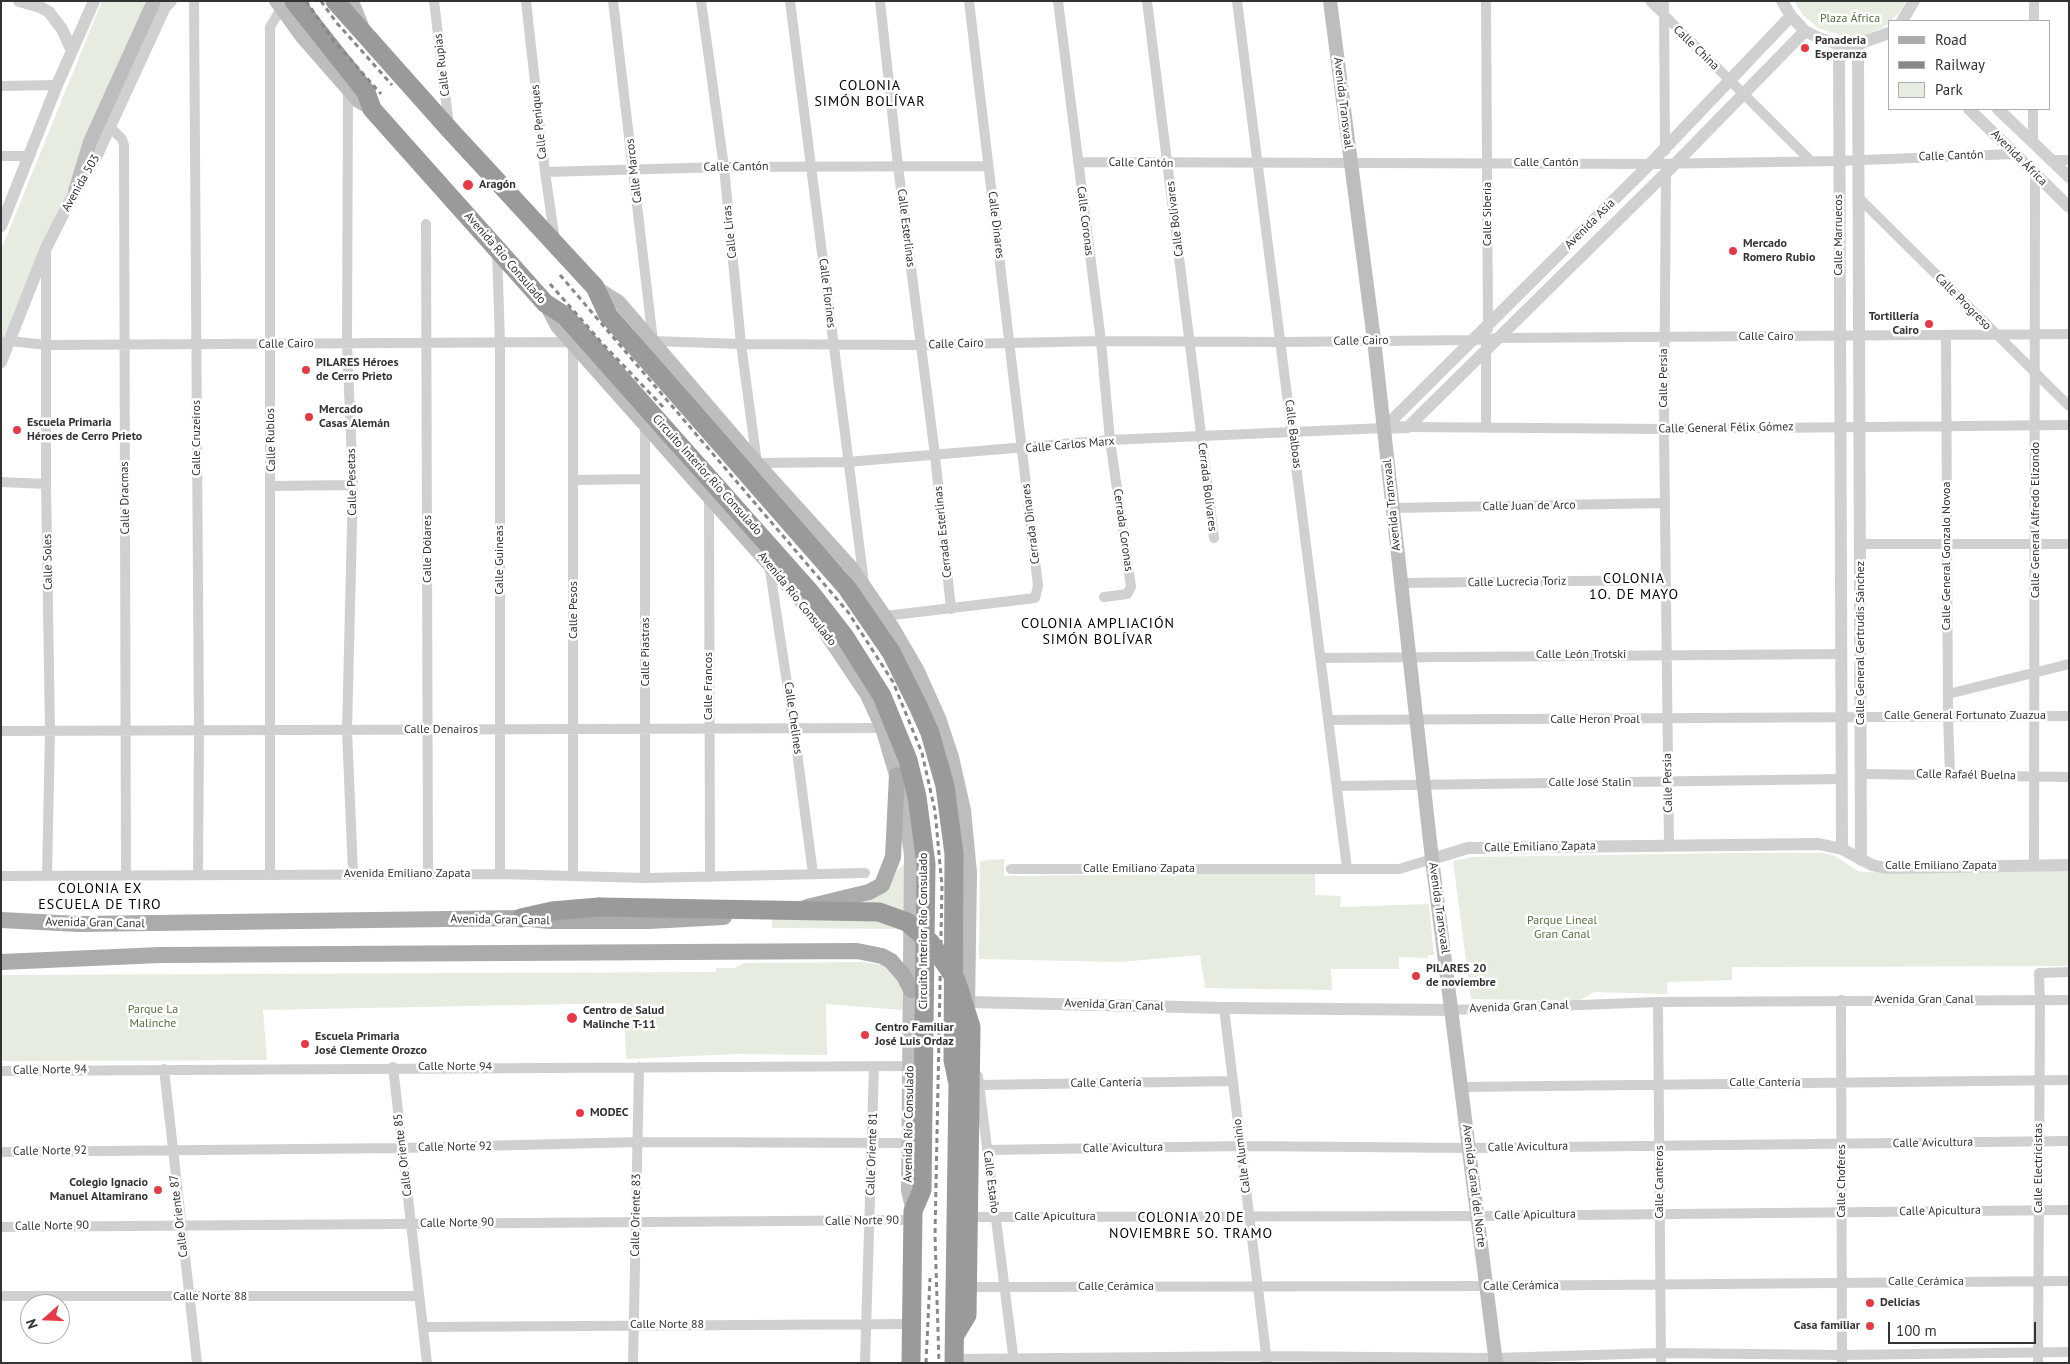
<!DOCTYPE html>
<meta charset="utf-8">
<style>
body{margin:0}
#map{position:relative;width:2070px;height:1364px;overflow:hidden;background:#fff;font-family:"PT Sans",sans-serif}
canvas{display:block}
.frame{position:absolute;inset:0;border:2px solid #333;pointer-events:none}
.legend{position:absolute;left:1888px;top:20px;width:162px;height:90px;box-sizing:border-box;background:#fff;border:1px solid #adadad;margin:0;padding:6px 9px;list-style:none;font-size:15px;color:#333}
.legend li{display:flex;align-items:center;gap:10px;height:25px}
.legend b{width:25px;border:1px solid #adadad}
.north{position:absolute;left:20px;top:1294px;width:50px;height:50px;box-sizing:border-box;background:#fff;border:1px solid #adadad;border-radius:50%;rotate:250deg;font-size:14px;font-weight:700;line-height:20px;text-align:center;color:#333}
.north::after{content:'';display:block;margin:auto;width:18px;height:22px;background:#e63946;clip-path:polygon(50% 0,100% 100%,50% 72%,0 100%)}
.scale{position:absolute;left:1888px;top:1322px;width:148px;height:22px;box-sizing:border-box;border:2px solid #333;border-top:0;padding-left:6px;font-size:15px;line-height:18px;white-space:nowrap;color:#333;-webkit-text-stroke:4px #fff;paint-order:stroke}
</style>
<div id="map">
<canvas width="2070" height="1364"></canvas>
<div class="frame"></div>
<ul class="legend">
<li><b style="height:6px;background:#ababab"></b>Road</li>
<li><b style="height:6px;background:#888"></b>Railway</li>
<li><b style="height:14px;background:#e6ecdf"></b>Park</li>
</ul>
<div class="north">N</div>
<div class="scale">100 m</div>
</div>
<script>
const ctx = document.querySelector('canvas').getContext('2d');
ctx.lineJoin = 'round';
function paint(path, color) {
  ctx.fillStyle = color;
  ctx.fill(path, 'evenodd');
}
function poly(rows) {
  const path = new Path2D();
  for (const r of rows) {
    path.moveTo(r[0], r[1]);
    for (let i = 2; i < r.length; i += 2) path.lineTo(r[i], r[i + 1]);
  }
  return path;
}
function trace(path, color, width, dash) {
  ctx.strokeStyle = color;
  ctx.lineWidth = width;
  ctx.lineCap = dash ? 'butt' : 'round';
  ctx.setLineDash(dash || []);
  ctx.stroke(path);
}
function drawText(font, color, halo, rows, align = 'center') {
  ctx.font = font + ' "PT Sans",sans-serif';
  ctx.lineWidth = 5;
  ctx.setLineDash([]);
  ctx.textBaseline = 'middle';
  ctx.strokeStyle = halo;
  ctx.fillStyle = color;
  for (const [text, x, y, turn = 0] of rows) {
    ctx.save();
    ctx.translate(x, y);
    ctx.rotate((+turn || 0) * Math.PI / 180);
    ctx.textAlign = isNaN(turn) ? turn : align;
    if (halo) ctx.strokeText(text, 0, 0);
    ctx.fillText(text, 0, 0);
    ctx.restore();
  }
}
const green = poly([
 [102,1,149,1,6,336,1,337,1,250],
 [1794,1,1906,1,1899,13,1884,27,1866,35,1846,37,1818,28,1803,15],
 [1739,853,1824,853,1835,856,1858,871,1866,872,2069,868,2069,966,1732,967,1732,980,1667,982,1667,994,1594,992,1579,1001,1471,999,1453,861,1473,857],
 [1004,859,1004,876,1315,873,1315,895,1341,896,1340,907,1429,904,1434,955,1428,955,1428,958,1399,957,1399,969,1331,969,1332,990,1205,988,1200,955,1120,962,979,959,980,861],
 [904,864,905,929,772,928,772,919,891,883,897,870],
 [863,962,901,968,903,1010,826,1004,827,1055,736,1054,626,1059,624,1003,263,1010,267,1060,1,1061,1,975,716,972,716,968,735,968,745,963]
]);
const minor = poly([
 [194,1,199,730,198,875],
 [434,1,449,126],
 [526,1,545,172,555,241],
 [613,1,653,341,741,344,920,345,1101,341,1281,342,1474,340,1499,338,2069,334],
 [701,1,724,167,741,344,757,463,847,462,1110,440,1384,428],
 [790,1,864,583],
 [880,1,898,166,935,455,951,609],
 [1058,1,1101,341,1110,440,1131,587,1127,594,1104,597],
 [1147,1,1214,538],
 [1237,1,1347,868],
 [1486,1,1488,329],
 [1650,1,1811,161],
 [1664,1,1665,151],
 [2034,21,2034,1],
 [1,86,57,85],
 [348,89,347,343,353,485,347,730,353,874],
 [110,127,122,139,124,145,126,875],
 [2033,142,2033,109],
 [1,156,29,156],
 [2051,160,2069,160],
 [1078,162,1650,164,1839,161,2014,154],
 [1666,168,1664,429,1669,845],
 [545,172,724,167,988,166],
 [1858,197,2069,406],
 [426,224,428,874],
 [497,250,500,343,500,874],
 [46,252,46,484,50,731,47,876],
 [1946,336,1948,716,1950,775],
 [1,342,10,341,46,345,571,342],
 [573,344,573,876],
 [1486,346,1486,427],
 [1408,427,1664,429,2069,425],
 [574,480,645,479],
 [1,482,46,484],
 [271,486,353,485],
 [709,496,710,877],
 [1392,508,1665,503],
 [1862,544,2069,544],
 [769,564,794,729,813,874],
 [1400,583,1665,580],
 [885,616,1035,598,1038,586,969,1],
 [1321,658,1842,654],
 [1948,694,2069,664],
 [1329,720,2069,716],
 [1,731,882,728],
 [1863,774,2069,777],
 [1337,786,1842,779],
 [2034,865,2035,175],
 [1011,869,1399,869,1432,859],
 [270,874,270,27,281,9],
 [1,876,500,874,645,878,865,873],
 [645,878,645,425],
 [1841,1000,1842,1363],
 [1658,1002,1661,1363],
 [1224,1008,1267,1362],
 [1452,1010,1658,1002,2069,1000],
 [393,1067,427,1363],
 [164,1069,197,1363],
 [1,1071,910,1066],
 [978,1076,1014,1363],
 [979,1085,1233,1081],
 [1461,1087,2069,1080],
 [987,1150,1241,1146,1469,1148,2069,1141],
 [1,1152,402,1148,638,1142,909,1143],
 [972,1217,1478,1216,2069,1210],
 [1,1227,913,1220],
 [973,1287,1486,1286,2069,1281],
 [1,1296,419,1296],
 [423,1327,911,1324],
 [954,1359,1266,1356,1495,1358,1661,1353,1842,1355,2069,1352],
 [633,1363,639,1067],
 [865,1363,874,1066],
 [2038,1363,2040,1001,2039,973,2069,972]
]);
const tertiary = poly([
 [19,1,40,7,49,12,62,29,72,51],
 [1782,1,1791,16,1805,31,1821,39,1839,44,1858,44,1889,33],
 [1902,21,1914,1],
 [1839,44,1842,849],
 [1858,44,1861,860],
 [1969,109,2069,207],
 [1998,109,2069,177],
 [1,226,57,85,94,1],
 [1,362,46,248,75,191,97,155,165,7,171,1],
 [1384,428,1408,427,1677,162,1805,31],
 [1384,428,1650,164,1791,16],
 [1432,859,1468,848,1819,844,1842,849,1872,865,1886,868,2069,865],
 [969,1002,1224,1008,1452,1010]
]);
const secondary = poly([
 [276,1,302,37,358,101,372,109],
 [352,1,362,26],
 [1330,1,1374,340,1432,859,1496,1363],
 [75,191,90,142,154,1],
 [595,287,619,302,757,463,851,567,893,628,918,671,939,718,952,757,964,810,970,873,968,1008],
 [545,303,557,326,812,613,867,695,882,728,904,802,911,855,908,1191,913,1211]
]);
const primary = poly([
 [807,907,869,892,882,885,893,857,897,775],
 [1,920,79,924,521,918,549,921,649,921,724,917],
 [1,962,160,955,857,951,882,956,891,961,904,976,911,990]
]);
const motorway = poly([
 [294,1,366,92,372,109,545,303,565,316,811,593,845,637,882,696,908,760,917,797,926,864,922,1190,913,1211,911,1363],
 [335,1,449,129,595,287,608,315,847,588,891,652,918,706,930,733,945,786,954,854,953,1060,958,1084,954,1363],
 [521,918,552,911,599,907]
]);
const rail = poly([
 [306,1,333,40,381,94],
 [321,1,336,22,392,85],
 [560,275,848,612,893,682,922,753,935,811,942,886,935,1235,939,1363],
 [550,284,602,343,665,409],
 [926,1363,930,1278]
]);
const motorwayBridge = poly([
 [599,907,879,912,907,922,931,943,956,980,971,1027,967,1315,955,1335]
]);
const markers = [
 [1805,48,5,"#e63946"],
 [468,185,6,"#e63946"],
 [1733,251,5,"#e63946"],
 [1929,324,5,"#e63946"],
 [306,370,5,"#e63946"],
 [309,417,5,"#e63946"],
 [17,430,5,"#e63946"],
 [1416,976,5,"#e63946"],
 [572,1018,6,"#e63946"],
 [865,1035,5,"#e63946"],
 [305,1044,5,"#e63946"],
 [580,1113,5,"#e63946"],
 [158,1190,5,"#e63946"],
 [1870,1303,5,"#e63946"],
 [1870,1326,5,"#e63946"]
];
const parkNames = [
 ["Plaza África",1850,19],
 ["Parque Lineal",1562,921],
 ["Gran Canal",1562,935],
 ["Parque La",153,1010],
 ["Malinche",153,1024]
];
const poiNames = [
 ["Panaderia",1815,41],
 ["Esperanza",1815,55],
 ["Aragón",479,185],
 ["Mercado",1743,244],
 ["Romero Rubio",1743,258],
 ["Tortillería",1919,317,"right"],
 ["Cairo",1919,331,"right"],
 ["PILARES Héroes",316,363],
 ["de Cerro Prieto",316,377],
 ["Mercado",319,410],
 ["Casas Alemán",319,424],
 ["Escuela Primaria",27,423],
 ["Héroes de Cerro Prieto",27,437],
 ["PILARES 20",1426,969],
 ["de noviembre",1426,983],
 ["Centro de Salud",583,1011],
 ["Malinche T-11",583,1025],
 ["Centro Familiar",875,1028],
 ["José Luis Ordaz",875,1042],
 ["Escuela Primaria",315,1037],
 ["José Clemente Orozco",315,1051],
 ["MODEC",590,1113],
 ["Colegio Ignacio",148,1183,"right"],
 ["Manuel Altamirano",148,1197,"right"],
 ["Delicias",1880,1303],
 ["Casa familiar",1860,1326,"right"]
];
const streetNames = [
 ["Calle China",1696,48,44],
 ["Calle Rupias",442,65,-97],
 ["Avenida Transvaal",1343,103,83],
 ["Calle Peniques",539,122,-96],
 ["Calle Cantón",1951,156,-2],
 ["Avenida África",2019,158,45],
 ["Calle Cantón",1141,163,1],
 ["Calle Cantón",1546,163],
 ["Calle Cantón",736,167,-1],
 ["Calle Marcos",634,171,-97],
 ["Avenida 503",81,183,-60],
 ["Calle Siberia",1488,214,-90],
 ["Calle Bolívares",1175,219,-97],
 ["Calle Coronas",1085,221,83],
 ["Avenida Asia",1590,224,-45],
 ["Calle Dinares",996,225,83],
 ["Calle Esterlinas",906,228,83],
 ["Calle Liras",730,232,-96],
 ["Calle Marruecos",1839,235,-90],
 ["Avenida Río Consulado",505,258,49],
 ["Calle Florines",827,293,83],
 ["Calle Progreso",1963,302,45],
 ["Calle Cairo",1766,337],
 ["Calle Cairo",1361,341,-1],
 ["Calle Cairo",286,344,-1],
 ["Calle Cairo",956,344,-2],
 ["Calle Persia",1664,378,-90],
 ["Calle General Félix Gómez",1726,428,-1],
 ["Calle Balboas",1293,434,83],
 ["Calle Cruzeiros",197,438,-90],
 ["Calle Rublos",271,440,-91],
 ["Calle Carlos Marx",1070,445,-5],
 ["Circuito Interior Río Consulado",707,475,48],
 ["Calle Pesetas",352,482,-91],
 ["Cerrada Bolívares",1207,487,83],
 ["Calle Dracmas",125,498,-91],
 ["Avenida Transvaal",1392,505,-96],
 ["Calle Juan de Arco",1529,506,-1],
 ["Calle General Alfredo Elizondo",2036,520,-90],
 ["Cerrada Dinares",1031,524,-97],
 ["Cerrada Coronas",1123,530,82],
 ["Cerrada Esterlinas",943,532,-96],
 ["Calle Dólares",428,549,-90],
 ["Calle General Gonzalo Novoa",1947,556,-90],
 ["Calle Guineas",500,560,-90],
 ["Calle Soles",48,562,-91],
 ["Calle Lucrecia Toriz",1517,582,-1],
 ["Avenida Río Consulado",797,599,51],
 ["Calle Pesos",574,610,-90],
 ["Calle General Gertrudis Sánchez",1861,643,-90],
 ["Calle Piastras",646,652,-90],
 ["Calle León Trotski",1581,655],
 ["Calle Francos",709,686,-90],
 ["Calle General Fortunato Zuazua",1965,716],
 ["Calle Chelines",793,718,82],
 ["Calle Heron Proal",1595,720],
 ["Calle Denairos",441,730],
 ["Calle Rafaél Buelna",1966,775,1],
 ["Calle José Stalin",1590,783],
 ["Calle Persia",1668,783,-91],
 ["Calle Emiliano Zapata",1540,847,-1],
 ["Calle Emiliano Zapata",1941,866],
 ["Calle Emiliano Zapata",1139,869],
 ["Avenida Emiliano Zapata",407,874],
 ["Avenida Transvaal",1439,908,82],
 ["Avenida Gran Canal",500,920,1],
 ["Avenida Gran Canal",95,923,1],
 ["Circuito Interior Río Consulado",924,931,-90],
 ["Avenida Gran Canal",1924,1000],
 ["Avenida Gran Canal",1114,1005,2],
 ["Avenida Gran Canal",1519,1007,-2],
 ["Calle Norte 94",455,1067],
 ["Calle Norte 94",50,1070,-1],
 ["Calle Cantería",1106,1083,-1],
 ["Calle Cantería",1765,1083],
 ["Avenida Río Consulado",909,1124,-89],
 ["Calle Avicultura",1933,1143,-1],
 ["Calle Norte 92",455,1147,-1],
 ["Calle Avicultura",1528,1147,-1],
 ["Calle Avicultura",1123,1148,-1],
 ["Calle Norte 92",50,1151,-1],
 ["Calle Oriente 81",872,1154,-88],
 ["Calle Oriente 85",403,1155,-97],
 ["Calle Aluminio",1242,1156,-97],
 ["Calle Electricistas",2039,1168,-90],
 ["Calle Choferes",1842,1181,-90],
 ["Calle Estaño",991,1182,83],
 ["Calle Canteros",1660,1182,-90],
 ["Avenida Canal del Norte",1474,1186,83],
 ["Calle Apicultura",1940,1211,-1],
 ["Calle Oriente 83",636,1215,-89],
 ["Calle Apicultura",1535,1215,-1],
 ["Calle Oriente 87",179,1216,-97],
 ["Calle Apicultura",1055,1217],
 ["Calle Norte 90",862,1221,-1],
 ["Calle Norte 90",457,1223,-1],
 ["Calle Norte 90",52,1226,-1],
 ["Calle Cerámica",1926,1282],
 ["Calle Cerámica",1521,1286,-1],
 ["Calle Cerámica",1116,1287],
 ["Calle Norte 88",210,1297],
 ["Calle Norte 88",667,1325]
];
const neighbourhoodNames = [
 ["COLONIA",870,86],
 ["SIMÓN BOLÍVAR",870,102],
 ["COLONIA",1634,579],
 ["1O. DE MAYO",1634,595],
 ["COLONIA AMPLIACIÓN",1098,624],
 ["SIMÓN BOLÍVAR",1098,640],
 ["COLONIA EX",100,889],
 ["ESCUELA DE TIRO",100,905],
 ["COLONIA 20 DE",1191,1218],
 ["NOVIEMBRE 5O. TRAMO",1191,1234]
];
paint(green, '#e6ecdf');
trace(minor, '#d0d0d0', 10);
trace(tertiary, '#d0d0d0', 12);
trace(secondary, '#bdbdbd', 14);
trace(primary, '#ababab', 16);
trace(motorway, '#9a9a9a', 19);
trace(rail, '#888', 3, [5, 4]);
trace(motorwayBridge, '#9a9a9a', 19);
for (const [x, y, r, color] of markers) {
  const dot = new Path2D();
  dot.arc(x, y, r, 0, 2 * Math.PI);
  ctx.fillStyle = color;
  ctx.fill(dot);
  trace(dot, '#fff', 2);
}
drawText('12px', '#56703f', '#fff', parkNames);
drawText('bold 12px', '#333', '#fff', poiNames, 'left');
drawText('12px', '#333', '#fff', streetNames);
ctx.letterSpacing = '1px';
drawText('14px', '#000', '#fff', neighbourhoodNames);
ctx.letterSpacing = '0px';
</script>
